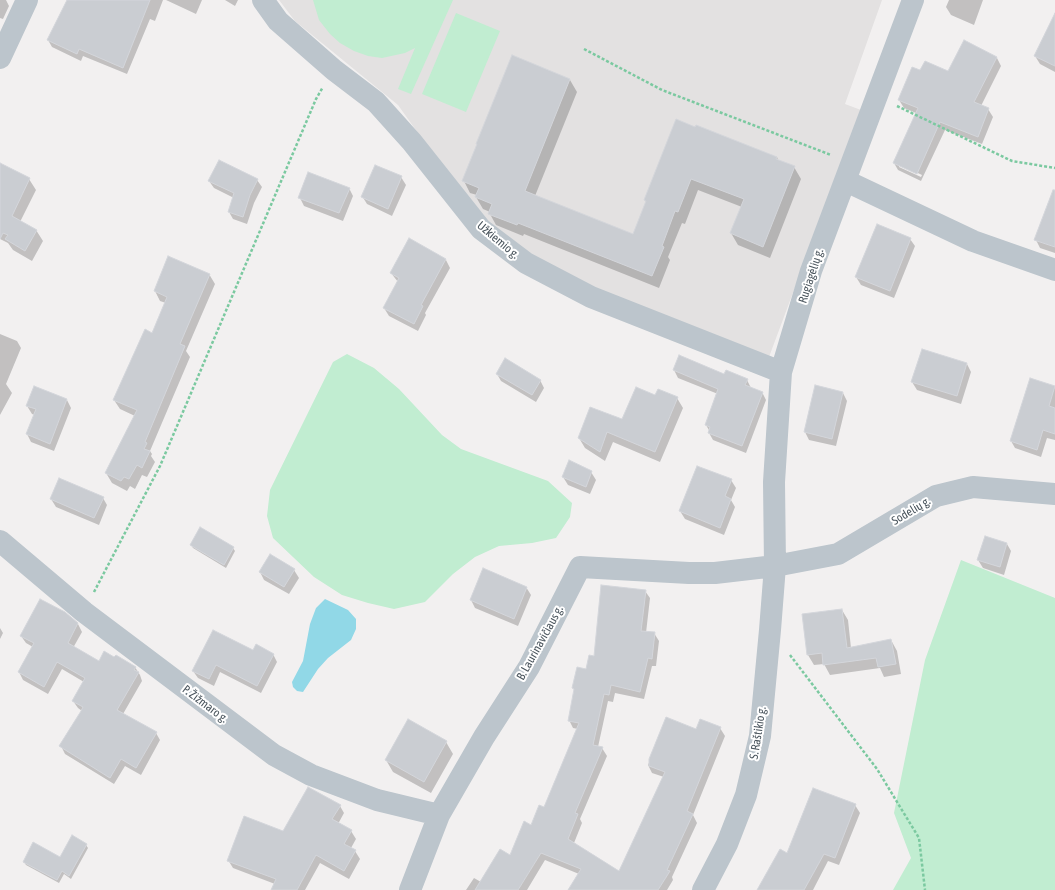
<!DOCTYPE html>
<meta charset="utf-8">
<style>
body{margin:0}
canvas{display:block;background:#f2f0f0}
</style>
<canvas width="1055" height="890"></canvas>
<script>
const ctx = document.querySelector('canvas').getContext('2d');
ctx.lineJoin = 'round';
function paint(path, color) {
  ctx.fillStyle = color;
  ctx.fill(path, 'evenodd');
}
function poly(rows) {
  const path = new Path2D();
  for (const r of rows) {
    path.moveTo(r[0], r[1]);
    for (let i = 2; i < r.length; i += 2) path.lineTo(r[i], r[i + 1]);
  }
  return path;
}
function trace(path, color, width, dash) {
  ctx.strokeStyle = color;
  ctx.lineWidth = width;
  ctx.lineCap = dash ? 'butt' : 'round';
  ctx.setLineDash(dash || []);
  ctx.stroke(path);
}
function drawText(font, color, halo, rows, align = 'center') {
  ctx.font = font + ' "Asap Condensed",sans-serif';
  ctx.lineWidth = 4;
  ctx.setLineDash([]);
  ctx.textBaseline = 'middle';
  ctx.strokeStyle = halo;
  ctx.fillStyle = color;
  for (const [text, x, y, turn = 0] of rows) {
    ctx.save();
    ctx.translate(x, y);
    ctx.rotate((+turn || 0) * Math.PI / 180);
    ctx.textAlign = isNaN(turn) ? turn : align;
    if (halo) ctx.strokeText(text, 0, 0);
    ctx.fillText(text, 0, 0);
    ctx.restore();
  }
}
const education = poly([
 [279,0,882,0,845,104,861,110,769,357,581,282,525,252,480,215,448,175,398,105,295,21]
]);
const green = poly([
 [313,0,453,0,411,94,398,89,415,48,405,53,382,58,368,56,354,51,340,43,330,34,319,20],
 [456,13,500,31,466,112,422,94],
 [347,354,374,368,399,389,442,435,461,449,548,481,572,503,570,517,556,538,532,543,499,546,475,557,453,574,425,602,394,609,368,603,342,595,314,577,273,538,267,516,270,490,333,362],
 [961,560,1055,598,1055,890,893,890,911,858,894,813,925,660]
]);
const water = poly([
 [325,599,348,610,356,619,356,629,351,640,328,658,318,669,303,692,297,691,293,687,292,682,303,661,310,624,316,608]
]);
const shadow = poly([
 [0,0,6,0,9,6,3,19,0,18],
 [68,0,163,0,155,21,150,19,127,74,83,56,81,61,52,47,48,40],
 [166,0,202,0,196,14],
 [225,0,238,0,235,6],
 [949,0,983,0,974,25,951,15,946,7],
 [1055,15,1055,72,1040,64,1035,56],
 [964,41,997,58,1001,66,981,106,988,109,993,117,982,144,945,130,921,181,898,170,894,163,916,113,904,108,899,100,921,72,949,72],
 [899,164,922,175,921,177,899,167],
 [512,56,570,80,577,92,535,196,634,235,646,202,645,200,676,120,777,157,778,160,794,167,801,179,770,258,738,245,731,233,742,207,698,190,685,224,682,223,668,257,670,260,659,288,524,234,523,236,496,225,490,214,490,212,483,209,476,197,477,195,470,193,464,181],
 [0,167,29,179,36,190,20,222,36,230,43,241,32,261,13,250,8,243,0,239],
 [401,177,406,185,392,216,367,204,362,196],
 [257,180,262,187,254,203,247,224,233,219,229,212,234,198,214,188,209,181],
 [349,188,353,196,343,221,304,206,300,198],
 [1055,210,1055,253,1040,248,1036,240],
 [910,239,915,246,894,298,861,285,856,277],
 [446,260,450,268,425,313,426,315,418,331,389,316,384,308,398,282,391,273],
 [209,274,215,284,186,351,190,357,150,451,152,454,151,456,155,462,147,477,142,475,135,489,130,486,127,491,112,483,106,473,135,416,120,409,114,400,153,334,166,303,160,301,155,291],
 [0,334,17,341,21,348,6,384,12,393,0,415],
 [967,364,971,372,961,404,917,390,912,382],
 [674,370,725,375,747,380,751,388,762,392,766,400,746,453,713,440,709,433,710,432,706,425,718,394,678,378],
 [497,374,540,380,544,388,536,402,501,381],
 [1031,379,1055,387,1055,440,1047,438,1041,457,1015,448,1011,441],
 [843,393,847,401,836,446,809,440,805,432],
 [656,396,677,398,683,408,660,462,613,442,605,461,585,448,579,438,623,421],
 [67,400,71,408,54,451,31,442,27,434,35,415,32,414,27,406],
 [591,472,596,480,590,494,568,485,563,477],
 [731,480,736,488,731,500,735,507,724,535,685,519,680,511],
 [103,498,107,505,99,525,56,507,51,499],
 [1007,544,1011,551,1004,575,983,568,978,560],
 [191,545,233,548,235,551,226,568,193,548],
 [294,570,299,578,289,594,264,580,260,572],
 [526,587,531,595,518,626,475,608,471,600],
 [645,591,650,598,646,633,654,633,659,641,656,666,652,666,644,699,615,693,613,702,608,701,598,747,602,748,607,756,580,819,582,823,574,843,620,872,664,777,652,773,648,765,666,718,697,730,720,728,725,736,693,815,697,823,672,877,673,880,667,890,575,890,579,874,545,860,527,890,466,890,474,878,481,882,510,857,544,808,578,729,573,728,569,720,587,670],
 [842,610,848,620,851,648,891,640,897,651,901,674,884,677,880,668,830,675,824,664,814,665,808,655],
 [64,613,78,624,82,632,73,648,99,662,135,667,140,675,142,681,123,714,156,733,160,740,141,775,125,766,114,784,65,754,61,746,82,711,78,708,73,701,84,682,62,669,48,694,23,680,19,672,33,647,26,643,21,636],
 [0,628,3,633,0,639],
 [254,651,273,654,277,662,261,693,220,672,214,686,198,678,193,671],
 [446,742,453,754,431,793,393,772,386,760],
 [855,805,860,813,839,865,828,861,813,890,759,890,788,854],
 [340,806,344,813,338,824,351,831,356,839,351,848,355,851,360,859,349,879,320,863,305,890,272,890,275,884,233,868,228,860],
 [86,845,88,848,71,879,64,874,59,883,26,865,24,862,60,858]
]);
const building = poly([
 [67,0,150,0,123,68,79,49,77,54,47,40,67,0],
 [1055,13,1055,66,1034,56,1055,13],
 [964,40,997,57,974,102,989,108,978,137,940,122,917,174,893,163,918,108,898,100,912,67,920,70,925,61,948,71,964,40],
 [512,55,570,79,525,191,633,234,646,201,644,200,676,119,695,127,696,125,777,157,776,159,795,166,763,247,730,233,744,199,691,179,678,212,675,211,662,246,664,247,652,276,518,223,517,225,488,214,492,204,475,197,479,188,462,181,477,144,476,144,512,55],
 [219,160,258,179,250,195,243,217,228,212,234,193,208,181,219,160],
 [0,163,30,178,12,216,37,230,25,251,5,239,8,235,3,233,0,239,0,163],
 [375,165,402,176,388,209,361,197,375,165],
 [308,172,350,188,339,213,298,198,308,172],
 [1053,190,1055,190,1055,247,1034,240,1053,190],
 [877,224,911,238,890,291,855,277,877,224],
 [409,238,446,259,421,305,423,306,414,324,383,308,399,278,390,273,409,238],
 [168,256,210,274,180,344,185,346,145,442,147,443,144,449,150,451,142,468,137,465,129,479,124,477,121,481,105,473,137,410,113,400,145,329,152,333,167,297,154,291,168,256],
 [922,349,967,363,957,396,911,382,922,349],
 [679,355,724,374,726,370,748,379,745,385,763,392,742,446,708,433,710,427,705,425,718,389,673,370,679,355],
 [505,358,541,380,532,395,496,374,505,358],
 [1030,378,1055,386,1049,406,1055,408,1055,434,1043,430,1037,450,1010,441,1030,378],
 [815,385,843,392,832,439,804,432,815,385],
 [34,386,67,399,50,444,26,434,36,409,26,406,34,386],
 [636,387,655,395,658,389,678,397,655,452,607,432,600,452,578,438,590,407,622,419,636,387],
 [569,460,592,471,586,487,562,477,569,460],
 [697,466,732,479,725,496,731,499,720,528,679,511,697,466],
 [59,478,104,497,94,518,50,499,59,478],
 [200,527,234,547,224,565,190,545,200,527],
 [985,536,1007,543,1000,567,977,560,985,536],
 [270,554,295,569,284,587,259,572,270,554],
 [483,568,527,587,514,619,470,600,483,568],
 [601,585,646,590,641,631,655,632,652,659,648,658,640,692,611,685,609,695,604,694,593,745,603,747,575,813,578,814,568,839,619,871,665,772,649,766,649,759,666,717,696,729,700,719,721,727,687,811,693,814,667,870,670,871,658,890,568,890,581,869,541,853,518,890,475,890,500,849,510,855,524,821,531,825,539,805,544,807,579,723,568,721,574,689,572,688,577,667,586,669,589,655,594,656,601,585],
 [40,599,65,612,78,623,68,643,99,661,104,651,114,657,116,655,136,667,134,670,139,672,117,710,157,732,136,768,121,759,110,778,59,746,81,711,83,707,72,701,85,678,57,662,44,687,18,672,34,643,20,636,40,599],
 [842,609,847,648,891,639,896,664,878,667,876,658,823,665,822,653,807,655,802,614,842,609],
 [213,630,253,650,256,644,274,654,257,686,216,665,209,679,192,671,213,630],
 [408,719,447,741,424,782,385,760,408,719],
 [308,787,341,805,332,819,352,830,344,844,356,850,344,871,316,855,297,890,271,890,276,879,227,861,244,816,283,831,308,787],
 [813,788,856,804,835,858,824,854,804,890,757,890,780,849,787,853,813,788],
 [72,835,87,844,69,876,62,871,57,880,23,862,33,842,60,857,72,835]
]);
const path = poly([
 [584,49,662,90,831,155],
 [897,106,1012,161,1055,168],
 [94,592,160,466,316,99,323,87],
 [790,655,877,769,919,838,925,890]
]);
const minor = poly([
 [263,0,278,21,334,70,376,102,412,142,481,229,526,263,591,297,781,372],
 [0,58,27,0],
 [846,181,973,241,1055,270],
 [0,541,84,612,274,755,311,775,377,800,439,815],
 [410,890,439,815,484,737,529,667,580,567,689,573,715,573,775,566,838,554,936,496,973,487,1055,494],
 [703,890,727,844,746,795,760,736,770,630,775,566,774,482,781,372,811,271,913,0]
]);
const streetNames = [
 ["Užkiemio g.",498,240,40],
 ["Rugiagėlių g.",811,276,-72],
 ["Sodelių g.",911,511,-31],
 ["B. Laurinavičiaus g.",540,643,-61],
 ["P. Žižmaro g.",205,704,37],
 ["S. Raštikio g.",758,733,-81]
];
paint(education, '#e3e1e1');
paint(green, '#c1edd1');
paint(water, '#91d8e7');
paint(shadow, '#0003');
paint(building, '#cacdd2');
trace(building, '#d4d6db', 1);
trace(path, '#7bc9a0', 2.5, [3, 2]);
trace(minor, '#bcc5cc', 22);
drawText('12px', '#49545c', '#fff', streetNames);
</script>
